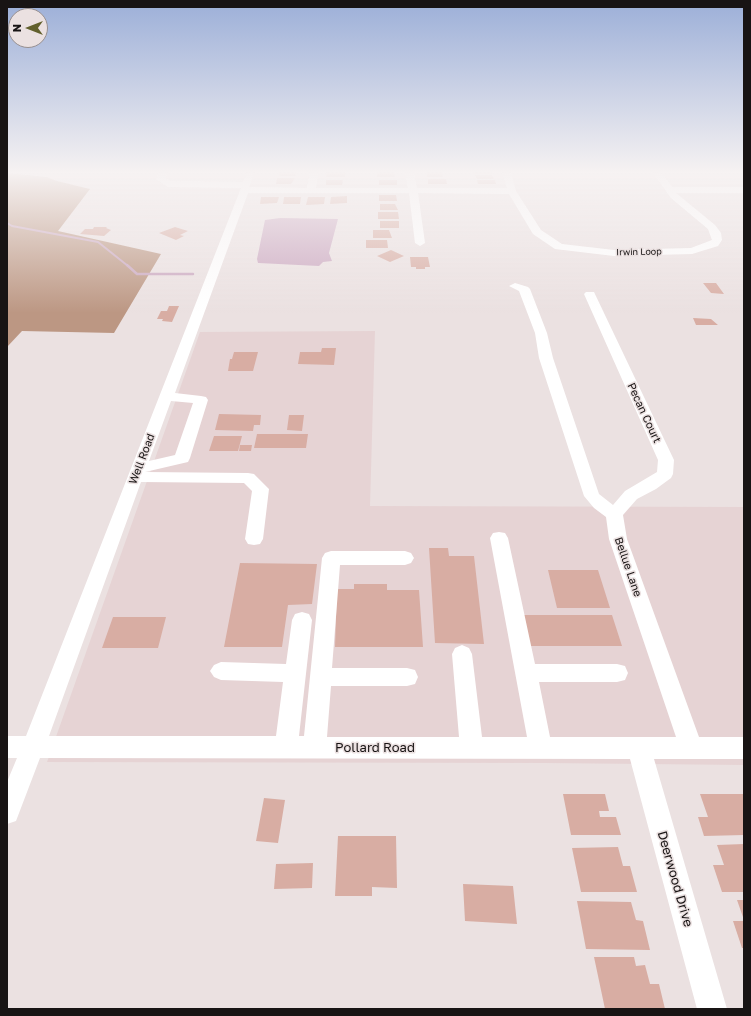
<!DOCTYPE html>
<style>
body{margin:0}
#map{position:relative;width:751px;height:1016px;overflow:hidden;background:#ebe1e1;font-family:"Golos Text",sans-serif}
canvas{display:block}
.frame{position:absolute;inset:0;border:8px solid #181414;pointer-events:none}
.north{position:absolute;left:8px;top:8px;width:40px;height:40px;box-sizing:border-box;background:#ebe1e1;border:1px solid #978f8f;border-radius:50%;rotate:270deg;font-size:11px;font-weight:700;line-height:16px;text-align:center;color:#181414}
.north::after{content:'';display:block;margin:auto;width:14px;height:18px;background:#62602d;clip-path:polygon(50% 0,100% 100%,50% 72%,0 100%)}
</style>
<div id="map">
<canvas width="751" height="1016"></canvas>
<div class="frame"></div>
<div class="north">N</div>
</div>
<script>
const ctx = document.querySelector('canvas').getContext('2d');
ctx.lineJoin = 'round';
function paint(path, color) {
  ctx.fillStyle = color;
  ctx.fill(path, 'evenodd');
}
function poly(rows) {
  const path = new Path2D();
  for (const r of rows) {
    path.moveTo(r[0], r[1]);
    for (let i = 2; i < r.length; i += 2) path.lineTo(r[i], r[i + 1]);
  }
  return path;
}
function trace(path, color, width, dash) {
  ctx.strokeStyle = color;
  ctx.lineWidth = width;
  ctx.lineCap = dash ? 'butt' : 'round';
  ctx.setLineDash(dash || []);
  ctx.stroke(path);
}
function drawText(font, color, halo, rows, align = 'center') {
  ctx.font = font + ' "Golos Text",sans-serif';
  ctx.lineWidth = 3;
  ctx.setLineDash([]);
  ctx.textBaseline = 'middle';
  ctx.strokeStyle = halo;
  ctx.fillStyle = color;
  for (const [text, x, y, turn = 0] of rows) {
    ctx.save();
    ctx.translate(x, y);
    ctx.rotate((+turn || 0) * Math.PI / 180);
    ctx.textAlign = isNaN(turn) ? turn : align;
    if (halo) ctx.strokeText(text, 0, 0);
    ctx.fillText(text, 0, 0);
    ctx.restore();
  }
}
const built = poly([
 [375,331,370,506,744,507,744,765,545,763,47,762,200,332]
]);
const forest = poly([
 [7,173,47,177,57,181,90,189,58,231,161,254,114,333,22,331,7,347]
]);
const water = poly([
 [280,218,338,219,329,253,332,261,323,262,319,266,258,263,257,259,265,220]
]);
const streamFar1 = poly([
 [7,223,12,226,98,242,128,266]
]);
const stream = poly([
 [127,265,137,274,193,274]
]);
const building = poly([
 [280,171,296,171,295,176,279,176],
 [327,171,345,171,345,177,326,177],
 [473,171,491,171,492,174,473,174],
 [377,172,394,172,395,177,377,177],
 [427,172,442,172,443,177,427,177],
 [475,175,492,175,494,179,477,179],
 [277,178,295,178,291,184,276,184],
 [428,179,446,179,447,184,428,184],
 [326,180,343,180,342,185,326,185],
 [379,180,397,180,397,185,379,185],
 [477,180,495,180,496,184,478,184],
 [379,195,396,195,397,201,379,201],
 [347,196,347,203,330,204,331,197],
 [261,197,279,197,277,203,260,204],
 [284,197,301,197,300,204,283,204],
 [308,197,325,197,324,204,306,205],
 [380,204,395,204,398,210,380,210],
 [378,212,398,212,399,219,378,219],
 [380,221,399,221,399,228,380,228],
 [94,227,107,227,106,228,111,230,104,236,80,234,85,229,93,229],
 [175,227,188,231,180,235,184,236,176,240,159,233],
 [373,230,389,230,392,238,373,238],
 [366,240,387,240,388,248,366,248],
 [391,250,404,256,390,262,377,256],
 [410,257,428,257,430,267,425,267,425,269,416,269,416,267,411,267],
 [703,283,716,283,724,294,711,293],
 [169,306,179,306,172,322,162,321,163,319,157,319,161,311,167,311],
 [693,318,711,319,718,325,696,325],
 [322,348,336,348,334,365,298,364,300,352,321,352],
 [234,352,258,352,253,371,228,371,230,359,232,359],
 [219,414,261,415,260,425,254,425,253,431,215,430],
 [289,415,304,415,302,431,287,430],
 [257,434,308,434,306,448,254,448],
 [214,436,242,436,238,451,209,451],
 [240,445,252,445,251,451,239,451],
 [429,548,448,548,449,556,474,556,484,644,435,643],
 [240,563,317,564,312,604,288,605,282,647,224,647],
 [548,570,598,570,610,608,557,608],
 [354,584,387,584,387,590,419,590,423,647,335,647,337,589,354,589],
 [523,615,612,615,622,646,529,646],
 [113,617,166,617,158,648,102,648],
 [563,794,605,794,609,811,599,811,600,817,616,817,621,835,571,835],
 [700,794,743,794,744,835,704,836,698,817,708,817],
 [264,798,285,800,278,843,256,841],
 [338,836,396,836,397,888,372,887,372,896,335,896],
 [744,844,744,892,722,892,713,865,724,865,717,845],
 [618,847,623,866,630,866,637,892,581,892,572,848],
 [313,863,312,888,274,889,276,864],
 [463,884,513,886,517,924,465,921],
 [737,900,744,900,744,920],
 [577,901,631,902,636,920,643,921,650,950,586,949],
 [733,921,744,921,744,948,742,948],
 [594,957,634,957,636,966,645,965,650,984,659,984,665,1009,605,1009]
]);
const minor = poly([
 [160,171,168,171,165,178,170,181,243,182,247,171,255,171,249,187,307,188,310,171,318,171,316,188,408,188,405,171,413,171,417,188,507,188,502,171,510,171,516,191,541,230,562,244,614,250,691,248,712,240,708,229,671,198,652,171,660,171,672,187,744,187,744,193,676,193,715,225,721,233,722,240,718,246,692,254,614,256,555,249,533,234,509,194,418,193,425,243,420,246,415,243,409,193,248,193,175,393,201,396,206,397,208,400,190,458,188,462,145,472,248,473,254,474,269,489,263,539,260,544,254,545,248,544,245,539,252,491,244,483,141,482,49,736,276,736,283,682,221,680,214,677,210,671,214,665,221,662,286,664,292,620,295,614,302,612,309,614,312,620,299,736,304,736,322,558,325,553,331,551,405,551,411,553,414,558,411,563,405,565,340,565,332,668,407,668,415,670,418,677,415,684,407,686,331,686,327,737,459,737,452,654,455,648,462,645,469,648,472,654,482,737,527,737,490,538,493,533,499,532,505,533,508,538,535,664,617,664,625,666,628,673,625,680,617,682,539,682,550,737,676,737,609,539,606,517,594,508,584,496,539,358,535,333,519,291,509,286,515,283,528,287,530,289,547,333,553,358,599,494,613,505,625,491,657,472,658,460,584,294,586,292,594,292,674,460,673,474,671,478,656,489,637,499,623,515,627,539,699,737,744,737,744,759,654,759,727,1009,697,1009,630,759,40,758,16,821,7,824,7,782,17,758,7,758,7,736,26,736,241,188,168,187,156,179,160,171],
 [171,401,193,403,175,455,149,461,171,401]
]);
const farStreetnames = [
 ["Irwin Loop",639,252,-1]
];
const streetNames = [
 ["Pecan Court",644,413,65],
 ["Well Road",142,459,-69],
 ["Bellue Lane",628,567,71]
];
const nearStreetnames = [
 ["Pollard Road",375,748],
 ["Deerwood Drive",675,879,74]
];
paint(built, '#e6d3d4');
paint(forest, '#bc9783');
paint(water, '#cba8c0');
trace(streamFar1, '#cba8c0', 2);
trace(stream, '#cba8c0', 2.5);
paint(building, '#d8ada3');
paint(minor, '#fff');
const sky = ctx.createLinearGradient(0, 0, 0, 313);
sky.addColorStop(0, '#9cafd8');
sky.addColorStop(0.55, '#f6f2f2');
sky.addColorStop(1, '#f6f2f200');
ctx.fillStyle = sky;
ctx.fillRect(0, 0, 751, 313);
drawText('9px', '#181414', '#ebe1e1', farStreetnames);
drawText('11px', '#181414', '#ebe1e1', streetNames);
drawText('13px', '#181414', '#ebe1e1', nearStreetnames);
</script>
